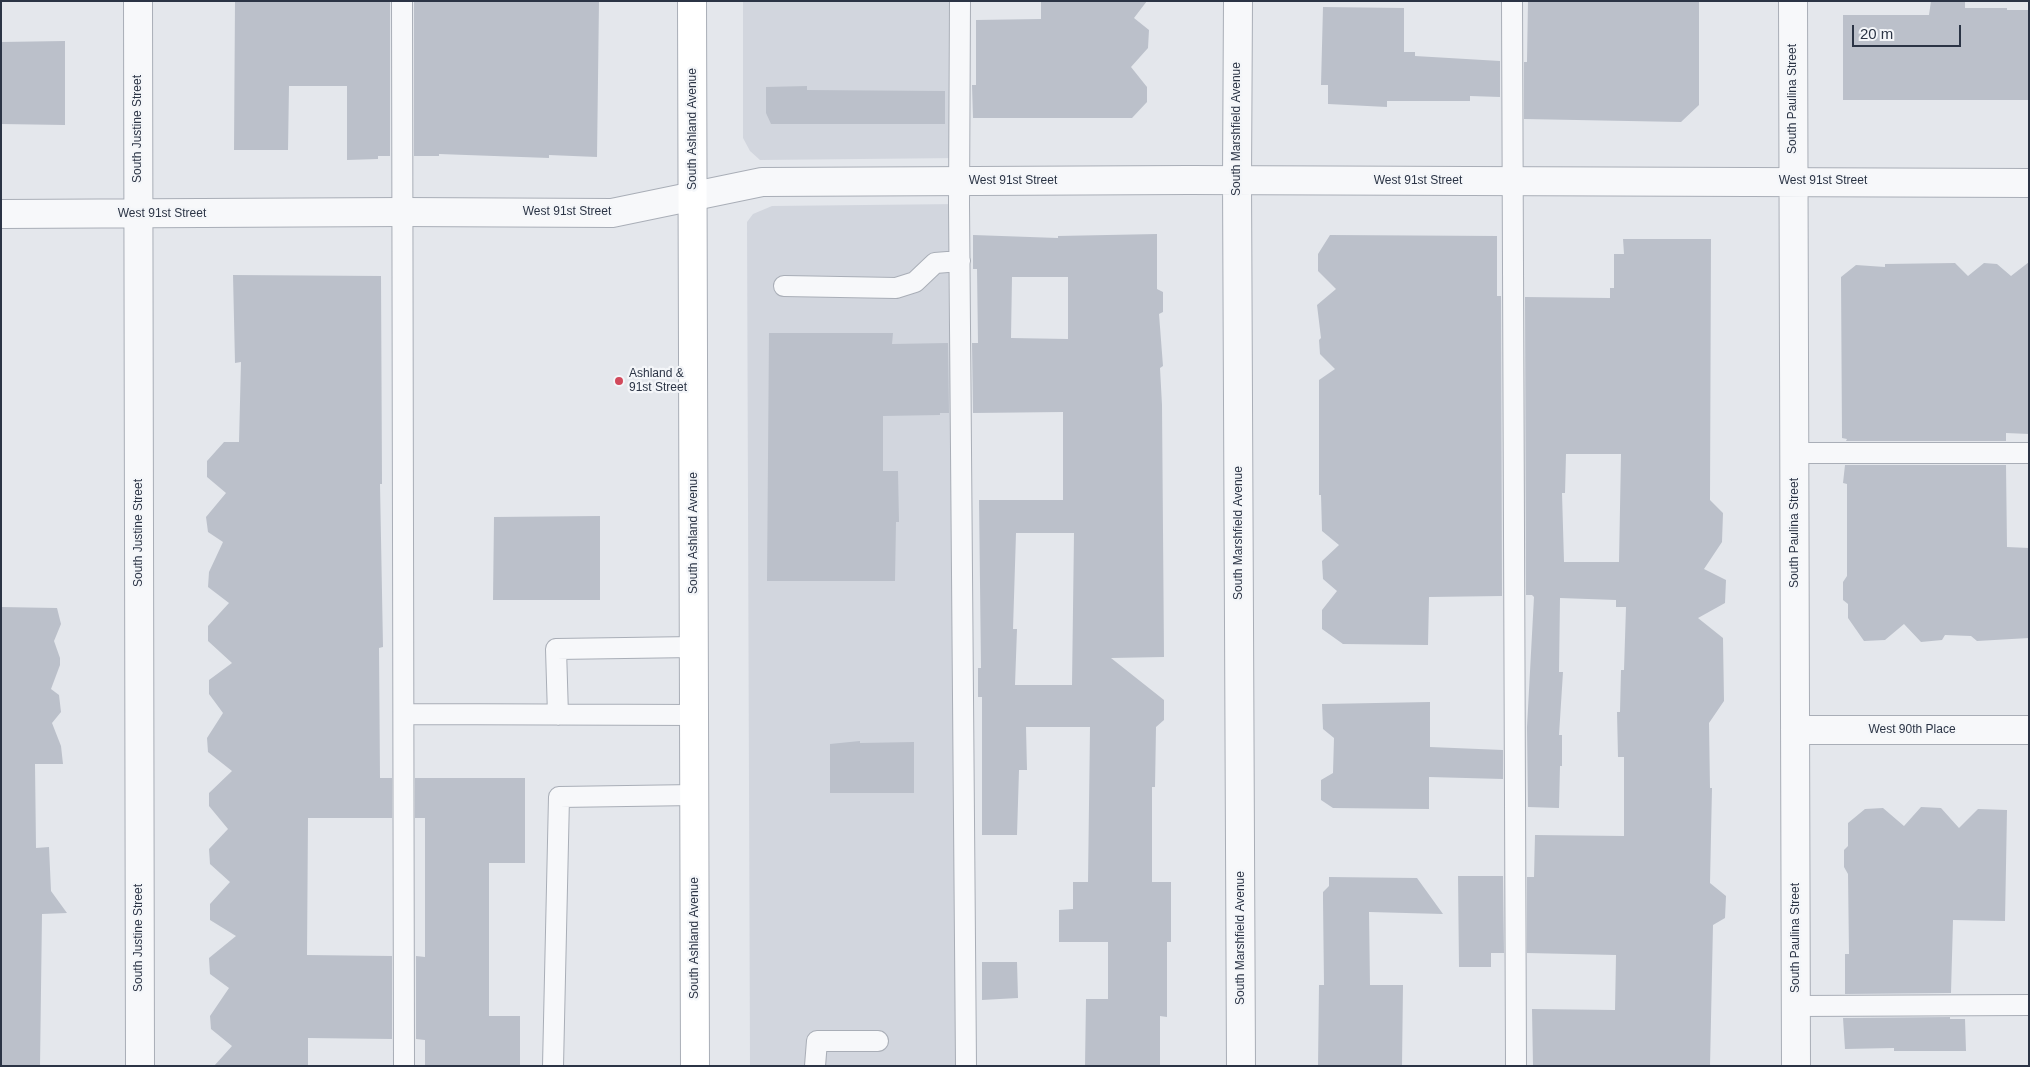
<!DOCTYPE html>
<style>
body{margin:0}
#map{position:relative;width:2030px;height:1067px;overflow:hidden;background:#e4e7ec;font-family:Arial,sans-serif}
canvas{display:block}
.frame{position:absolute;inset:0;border:2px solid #2b3445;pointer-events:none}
.scale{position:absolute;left:1852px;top:25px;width:109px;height:22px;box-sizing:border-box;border:2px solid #2b3445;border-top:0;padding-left:6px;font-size:15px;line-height:18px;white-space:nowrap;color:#2b3445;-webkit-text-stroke:4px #f4f6f9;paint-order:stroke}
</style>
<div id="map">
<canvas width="2030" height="1067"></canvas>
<div class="frame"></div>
<div class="scale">20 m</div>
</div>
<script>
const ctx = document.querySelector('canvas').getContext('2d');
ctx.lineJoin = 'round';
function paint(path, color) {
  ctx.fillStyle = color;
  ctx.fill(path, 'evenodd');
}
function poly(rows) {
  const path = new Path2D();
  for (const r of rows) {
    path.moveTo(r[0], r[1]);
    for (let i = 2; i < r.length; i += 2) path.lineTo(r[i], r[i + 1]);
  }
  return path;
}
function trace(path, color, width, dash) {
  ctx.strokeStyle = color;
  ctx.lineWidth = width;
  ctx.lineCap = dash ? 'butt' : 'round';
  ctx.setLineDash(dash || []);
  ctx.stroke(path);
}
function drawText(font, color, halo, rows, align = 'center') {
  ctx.font = font + ' Arial,sans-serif';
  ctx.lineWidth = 4.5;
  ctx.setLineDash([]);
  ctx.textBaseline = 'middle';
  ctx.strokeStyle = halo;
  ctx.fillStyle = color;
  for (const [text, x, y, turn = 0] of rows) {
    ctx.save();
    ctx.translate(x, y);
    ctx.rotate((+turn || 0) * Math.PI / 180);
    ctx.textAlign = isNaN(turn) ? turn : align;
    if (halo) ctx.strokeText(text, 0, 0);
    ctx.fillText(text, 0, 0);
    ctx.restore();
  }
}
const built = poly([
 [743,1,960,1,959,158,760,160,750,151,743,138],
 [959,204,966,1066,750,1066,747,222,753,214,772,206]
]);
const building = poly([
 [345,1,390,1,390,156,378,156,378,159,347,160,347,86,289,86,288,150,234,150,235,2],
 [414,1,599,1,597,157,549,155,549,158,439,154,439,156,414,156],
 [1041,1,1147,1,1134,18,1149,30,1148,48,1131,67,1147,87,1147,102,1132,118,973,118,972,85,976,85,976,20,1041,19],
 [1528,1,1699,1,1699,105,1681,122,1524,119,1524,62,1527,62],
 [1931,1,1965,1,1965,8,2007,8,2007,10,2029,10,2029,100,1843,100,1843,15,1929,15],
 [1323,7,1404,8,1404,52,1415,52,1415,56,1500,61,1500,97,1470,96,1470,101,1387,101,1387,107,1328,104,1328,85,1321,85],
 [65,41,65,125,1,124,1,42],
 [807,86,807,90,945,91,945,124,771,124,766,113,766,87],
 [1157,234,1157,289,1163,292,1163,312,1159,314,1163,366,1160,368,1162,405,1164,657,1111,658,1164,700,1164,720,1156,727,1155,787,1152,787,1152,882,1171,882,1171,942,1167,942,1167,1017,1160,1016,1160,1066,1085,1066,1086,999,1108,999,1108,942,1059,942,1059,910,1073,909,1073,882,1088,882,1090,727,1026,727,1027,770,1019,770,1017,835,982,835,982,697,978,697,978,668,981,668,979,500,1063,500,1063,412,973,413,972,343,978,343,977,269,973,269,973,235,1058,238,1058,236],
 [1012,277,1068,277,1068,339,1011,338],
 [1016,533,1074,533,1072,685,1015,685,1017,629,1013,629],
 [1330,235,1497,236,1497,296,1501,296,1502,596,1429,597,1428,645,1343,644,1322,629,1322,610,1337,591,1323,579,1322,561,1339,545,1322,531,1321,495,1319,495,1319,380,1335,369,1320,354,1319,340,1321,338,1317,305,1336,289,1318,271,1318,254],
 [1623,239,1711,239,1710,500,1723,513,1722,542,1704,569,1726,580,1725,603,1698,618,1723,638,1724,701,1709,723,1710,788,1712,788,1710,883,1726,896,1725,918,1713,925,1710,1066,1533,1066,1532,1009,1615,1010,1616,955,1527,953,1527,877,1534,877,1535,835,1624,836,1624,757,1618,757,1617,712,1620,712,1621,670,1624,670,1626,607,1616,607,1616,600,1560,598,1559,672,1563,672,1559,735,1562,735,1562,766,1560,766,1559,808,1528,807,1527,727,1534,597,1532,595,1526,595,1525,297,1610,298,1610,288,1614,288,1614,254,1624,254],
 [1566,454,1621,454,1619,562,1564,562,1562,493,1565,493],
 [2029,262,2029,434,2006,433,2006,441,1846,441,1847,439,1842,438,1841,277,1856,265,1885,267,1885,264,1955,263,1968,276,1984,263,1997,264,2011,276],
 [233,275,381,276,382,484,380,484,383,647,379,648,380,778,392,778,392,818,308,818,307,955,392,956,392,1039,308,1038,308,1066,214,1066,232,1046,211,1029,210,1016,229,988,210,974,209,958,236,936,210,920,210,904,230,882,210,864,209,849,228,829,209,806,209,793,232,771,208,752,207,738,223,713,209,694,209,680,232,663,208,641,208,626,229,603,208,587,209,572,223,542,208,532,206,517,226,493,207,477,207,461,224,442,239,442,241,362,235,363],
 [769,333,893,333,892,344,948,343,949,413,940,413,940,415,883,416,883,471,898,471,899,522,896,522,895,581,767,581],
 [1845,465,2006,465,2007,547,2029,548,2029,638,1977,641,1971,636,1945,635,1942,640,1921,642,1904,624,1885,640,1864,641,1848,618,1848,604,1843,600,1843,582,1847,576,1847,484,1843,483],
 [600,516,600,600,493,600,494,517],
 [1,607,57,608,61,624,54,641,60,658,60,665,51,689,59,695,61,712,52,723,61,746,63,764,35,764,36,848,49,847,51,891,67,913,42,914,40,1066,1,1066],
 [1430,702,1430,747,1503,750,1503,779,1429,777,1429,809,1333,808,1321,800,1321,780,1333,773,1334,738,1323,729,1322,704],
 [860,741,860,743,914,742,914,793,830,793,830,744],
 [415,778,525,778,525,863,489,863,489,1016,520,1016,520,1066,425,1066,425,1040,416,1039,416,956,425,957,425,818,415,818],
 [1921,807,1941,808,1959,828,1978,809,2007,810,2005,921,1953,920,1951,993,1845,994,1845,954,1849,954,1848,874,1844,867,1844,850,1848,846,1848,823,1865,809,1883,808,1904,826],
 [1458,876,1503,876,1504,953,1491,953,1491,967,1459,967],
 [1329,877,1417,878,1443,914,1369,912,1370,985,1403,985,1402,1066,1318,1066,1319,985,1324,985,1323,900,1323,892,1329,886],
 [982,962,1017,962,1018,998,982,1000],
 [1950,1017,1950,1019,1965,1019,1966,1051,1894,1051,1894,1048,1845,1049,1843,1018]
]);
const service = poly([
 [402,1,404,1066],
 [960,1,959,204,966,1066],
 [1512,1,1516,1066],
 [784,286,896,288,915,282,935,263,960,261],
 [1794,453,2029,453],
 [405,714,695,715],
 [558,715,556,649,694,647],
 [1796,1006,2029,1005],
 [553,1066,559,797,695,795],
 [815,1066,817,1041,878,1041]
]);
const minor = poly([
 [138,1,140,1066],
 [1238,1,1237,180,1241,1066],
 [1793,1,1796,1066],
 [1,214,402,212,612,213,762,182,1189,180,2029,183],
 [1795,730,2029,730]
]);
const secondary = poly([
 [692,1,695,1066]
]);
const markers = [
 [619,381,5,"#d1495b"]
];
const streetNames = [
 ["South Paulina Street",1793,99,-90],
 ["South Justine Street",138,129,-90],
 ["South Ashland Avenue",693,129,-90],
 ["South Marshfield Avenue",1237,129,-90],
 ["West 91st Street",1013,181],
 ["West 91st Street",1418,181],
 ["West 91st Street",1823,181],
 ["West 91st Street",567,212],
 ["West 91st Street",162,214],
 ["South Justine Street",139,533,-90],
 ["South Ashland Avenue",694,533,-90],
 ["South Marshfield Avenue",1239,533,-90],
 ["South Paulina Street",1795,533,-90],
 ["West 90th Place",1912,730],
 ["South Justine Street",139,938,-90],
 ["South Ashland Avenue",695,938,-90],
 ["South Marshfield Avenue",1241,938,-90],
 ["South Paulina Street",1796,938,-90]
];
const poiNames = [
 ["Ashland &",629,374],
 ["91st Street",629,388]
];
paint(built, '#d2d6de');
paint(building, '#bbc0ca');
trace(service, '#a9aeb7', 22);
trace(minor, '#a9aeb7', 30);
trace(secondary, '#a9aeb7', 30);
trace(service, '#f7f8fa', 20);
trace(minor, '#f7f8fa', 28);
trace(secondary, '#fff', 28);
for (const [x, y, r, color] of markers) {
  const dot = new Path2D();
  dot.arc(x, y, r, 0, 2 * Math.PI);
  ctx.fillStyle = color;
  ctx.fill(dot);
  trace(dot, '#f4f6f9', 2);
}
drawText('12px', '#2b3445', '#f4f6f9', streetNames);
drawText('12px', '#2b3445', '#f4f6f9', poiNames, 'left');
</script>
